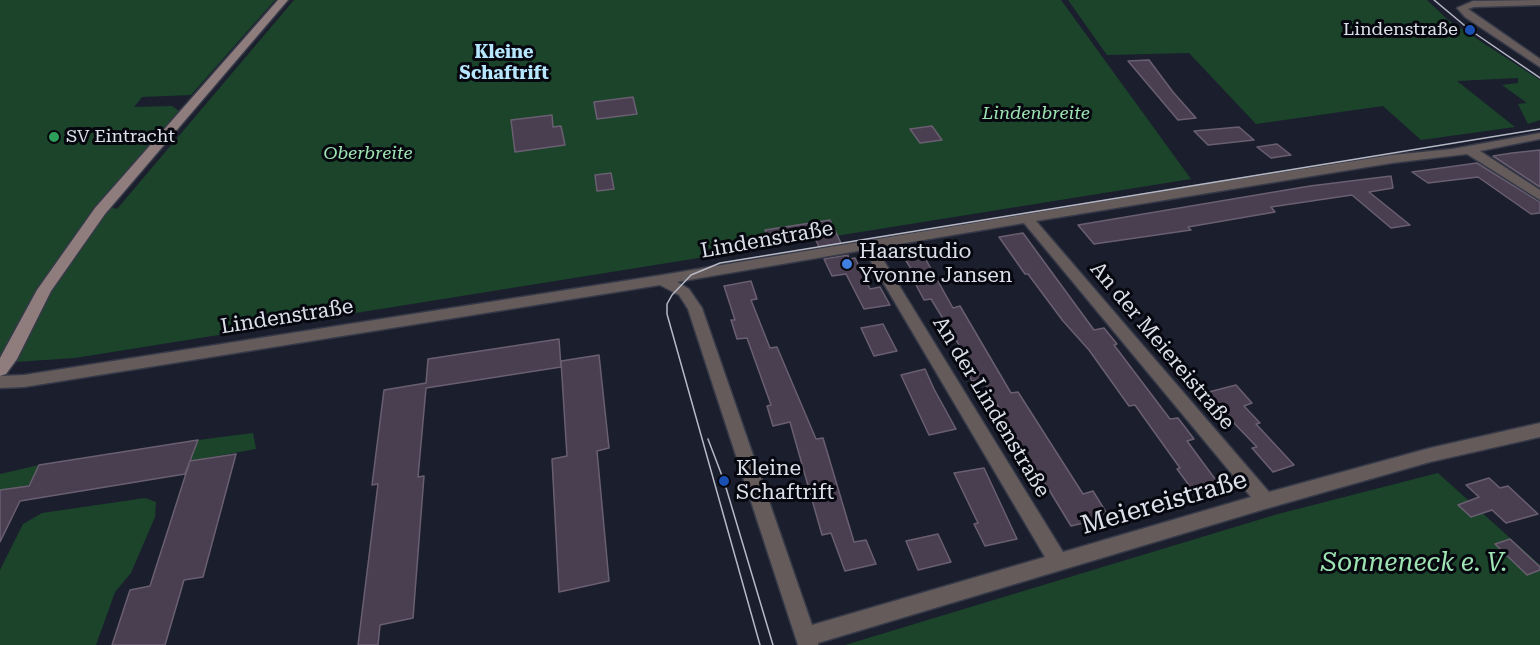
<!DOCTYPE html>
<meta charset="utf-8">
<style>
body{margin:0}
canvas{display:block;background:#1a1e2d}
</style>
<canvas width="1540" height="645"></canvas>
<script>
const ctx = document.querySelector('canvas').getContext('2d');
ctx.lineJoin = 'round';
function paint(path, color) {
  ctx.fillStyle = color;
  ctx.fill(path, 'evenodd');
}
function poly(rows) {
  const path = new Path2D();
  for (const r of rows) {
    path.moveTo(r[0], r[1]);
    for (let i = 2; i < r.length; i += 2) path.lineTo(r[i], r[i + 1]);
  }
  return path;
}
function trace(path, color, width, dash) {
  ctx.strokeStyle = color;
  ctx.lineWidth = width;
  ctx.lineCap = dash ? 'butt' : 'round';
  ctx.setLineDash(dash || []);
  ctx.stroke(path);
}
function drawText(font, color, halo, rows, align = 'center') {
  ctx.font = font + ' "Roboto Serif",serif';
  ctx.lineWidth = 6;
  ctx.setLineDash([]);
  ctx.textBaseline = 'middle';
  ctx.strokeStyle = halo;
  ctx.fillStyle = color;
  for (const [text, x, y, turn = 0] of rows) {
    ctx.save();
    ctx.translate(x, y);
    ctx.rotate((+turn || 0) * Math.PI / 180);
    ctx.textAlign = isNaN(turn) ? turn : align;
    if (halo) ctx.strokeText(text, 0, 0);
    ctx.fillText(text, 0, 0);
    ctx.restore();
  }
}
const green = poly([
 [0,0,275,0,191,95,142,97,134,107,172,106,179,111,98,203,117,209,294,0,1061,0,1191,179,75,358,0,363],
 [1068,0,1427,0,1448,20,1540,80,1540,120,1528,124,1518,104,1527,103,1502,85,1518,83,1518,78,1457,81,1515,127,1421,140,1383,106,1256,124,1189,53,1107,55],
 [253,433,256,449,190,461,198,440],
 [39,465,28,486,0,490,0,474],
 [1438,473,1540,565,1540,645,845,645,1278,514],
 [145,498,156,502,155,517,131,573,115,592,96,645,0,645,0,570,23,524,42,513]
]);
const building = poly([
 [1149,60,1173,92,1196,118,1178,120,1128,61,1149,60],
 [633,97,637,114,597,119,594,102,633,97],
 [552,115,553,127,561,126,565,145,515,152,511,120,552,115],
 [932,126,942,140,920,143,910,129,932,126],
 [1239,127,1254,140,1208,145,1194,131,1239,127],
 [1277,144,1291,155,1271,158,1257,147,1277,144],
 [1540,150,1540,187,1493,156,1512,153,1540,150],
 [1477,163,1540,202,1540,213,1531,214,1478,177,1428,183,1412,172,1477,163],
 [611,173,614,189,597,191,595,175,611,173],
 [1391,176,1393,188,1369,192,1410,225,1391,228,1352,195,1271,207,1275,212,1188,227,1191,230,1094,244,1078,225,1310,186,1391,176],
 [830,220,841,243,819,247,815,238,771,245,765,230,830,220],
 [1023,233,1094,330,1104,328,1117,344,1114,345,1170,419,1178,418,1194,439,1187,441,1221,487,1194,492,1177,469,1180,468,1135,405,1129,406,1089,350,1063,321,1028,274,1025,274,999,237,1023,233],
 [920,249,953,308,960,306,1011,393,1018,392,1083,494,1093,491,1109,517,1071,526,1043,480,1035,482,1020,459,1028,457,982,379,972,381,960,360,967,358,931,299,924,300,914,281,919,281,901,253,920,249],
 [848,255,849,259,855,258,870,289,880,287,890,305,864,309,846,274,832,276,824,259,848,255],
 [751,281,757,299,751,300,770,348,777,347,816,439,823,438,854,542,866,540,876,564,845,571,831,533,822,535,790,422,773,426,767,406,771,405,747,338,737,339,731,320,735,320,724,286,751,281],
 [883,324,897,351,874,356,861,328,883,324],
 [559,339,561,367,426,388,418,477,424,476,413,618,380,625,378,645,358,645,378,484,372,485,384,390,426,383,428,359,559,339],
 [599,355,609,448,597,451,609,581,559,592,552,459,567,456,561,361,599,355],
 [925,369,934,389,956,429,929,435,901,375,925,369],
 [1236,385,1252,403,1244,406,1260,423,1256,424,1294,465,1273,472,1252,448,1257,447,1205,393,1236,385],
 [198,440,185,474,20,501,0,542,0,490,29,486,39,465,198,440],
 [236,454,203,577,184,580,165,645,112,645,130,590,150,586,190,461,236,454],
 [984,468,1017,539,985,546,974,524,978,523,954,473,984,468],
 [1489,478,1500,488,1508,486,1538,514,1506,523,1492,510,1471,517,1458,505,1479,497,1466,485,1489,478],
 [938,534,951,562,918,570,906,541,938,534],
 [1510,539,1540,567,1540,570,1527,575,1495,544,1510,539]
]);
const street = poly([
 [1540,0,1540,5,1474,7,1468,9,1540,59,1540,67,1465,17,1457,8,1473,1,1540,0],
 [1540,133,1540,139,1480,151,1540,190,1540,200,1467,154,1392,163,1036,221,1269,492,1430,448,1540,423,1540,437,1430,462,1265,509,818,643,818,645,798,645,688,309,679,295,660,285,24,387,0,388,0,376,24,375,662,275,1201,185,1392,155,1452,149,1540,133],
 [1024,223,1251,497,1063,552,876,248,1024,223],
 [864,250,1045,557,812,625,702,308,689,289,677,282,864,250]
]);
const secondary = poly([
 [278,0,288,0,105,214,51,291,17,359,6,374,0,376,0,358,37,290,95,208,278,0]
]);
const tram = poly([
 [1434,0,1470,30,1540,78],
 [708,439,724,481,773,645],
 [760,645,667,314,667,304,672,295,691,275,720,263,1540,129]
]);
const markers = [
 [1470,30,6,"#1a4fb4"],
 [54,137,6,"#2e9e5b"],
 [847,264,6,"#3f7fe0"],
 [724,481,6,"#1a4fb4"]
];
const farPoinames = [
 ["Lindenstraße",1458,30],
 ["SV Eintracht",66,137,"left"]
];
const farNeighbourhoodnames = [
 ["Kleine",504,53],
 ["Schaftrift",504,74]
];
const farParknames = [
 ["Lindenbreite",1036,114],
 ["Oberbreite",368,154]
];
const streetNames = [
 ["Lindenstraße",767,240,-10],
 ["Lindenstraße",287,317,-9],
 ["An der Meiereistraße",1162,346,50],
 ["An der Lindenstraße",991,407,59]
];
const poiNames = [
 ["Haarstudio",859,252],
 ["Yvonne Jansen",859,276],
 ["Kleine",736,469],
 ["Schaftrift",736,493]
];
const nearStreetnames = [
 ["Meiereistraße",1164,503,-16]
];
const nearParknames = [
 ["Sonneneck e. V.",1414,563]
];
paint(green, '#1b442a');
paint(building, '#493f50');
trace(building, '#6a5f71', 1.5);
trace(street, '#353948', 3);
trace(secondary, '#353948', 3);
paint(street, '#655b5a');
paint(secondary, '#8e7d7c');
trace(tram, '#b6b9c5', 1.5);
for (const [x, y, r, color] of markers) {
  const dot = new Path2D();
  dot.arc(x, y, r, 0, 2 * Math.PI);
  ctx.fillStyle = color;
  ctx.fill(dot);
  trace(dot, '#07080f', 2);
}
drawText('18px', '#dde0eb', '#07080f', farPoinames, 'right');
drawText('bold 18px', '#b6e7ff', '#07080f', farNeighbourhoodnames);
drawText('italic 18px', '#9ee4b3', '#07080f', farParknames);
drawText('21px', '#dde0eb', '#07080f', streetNames);
drawText('21px', '#dde0eb', '#07080f', poiNames, 'left');
drawText('26px', '#dde0eb', '#07080f', nearStreetnames);
drawText('italic 26px', '#9ee4b3', '#07080f', nearParknames);
</script>
